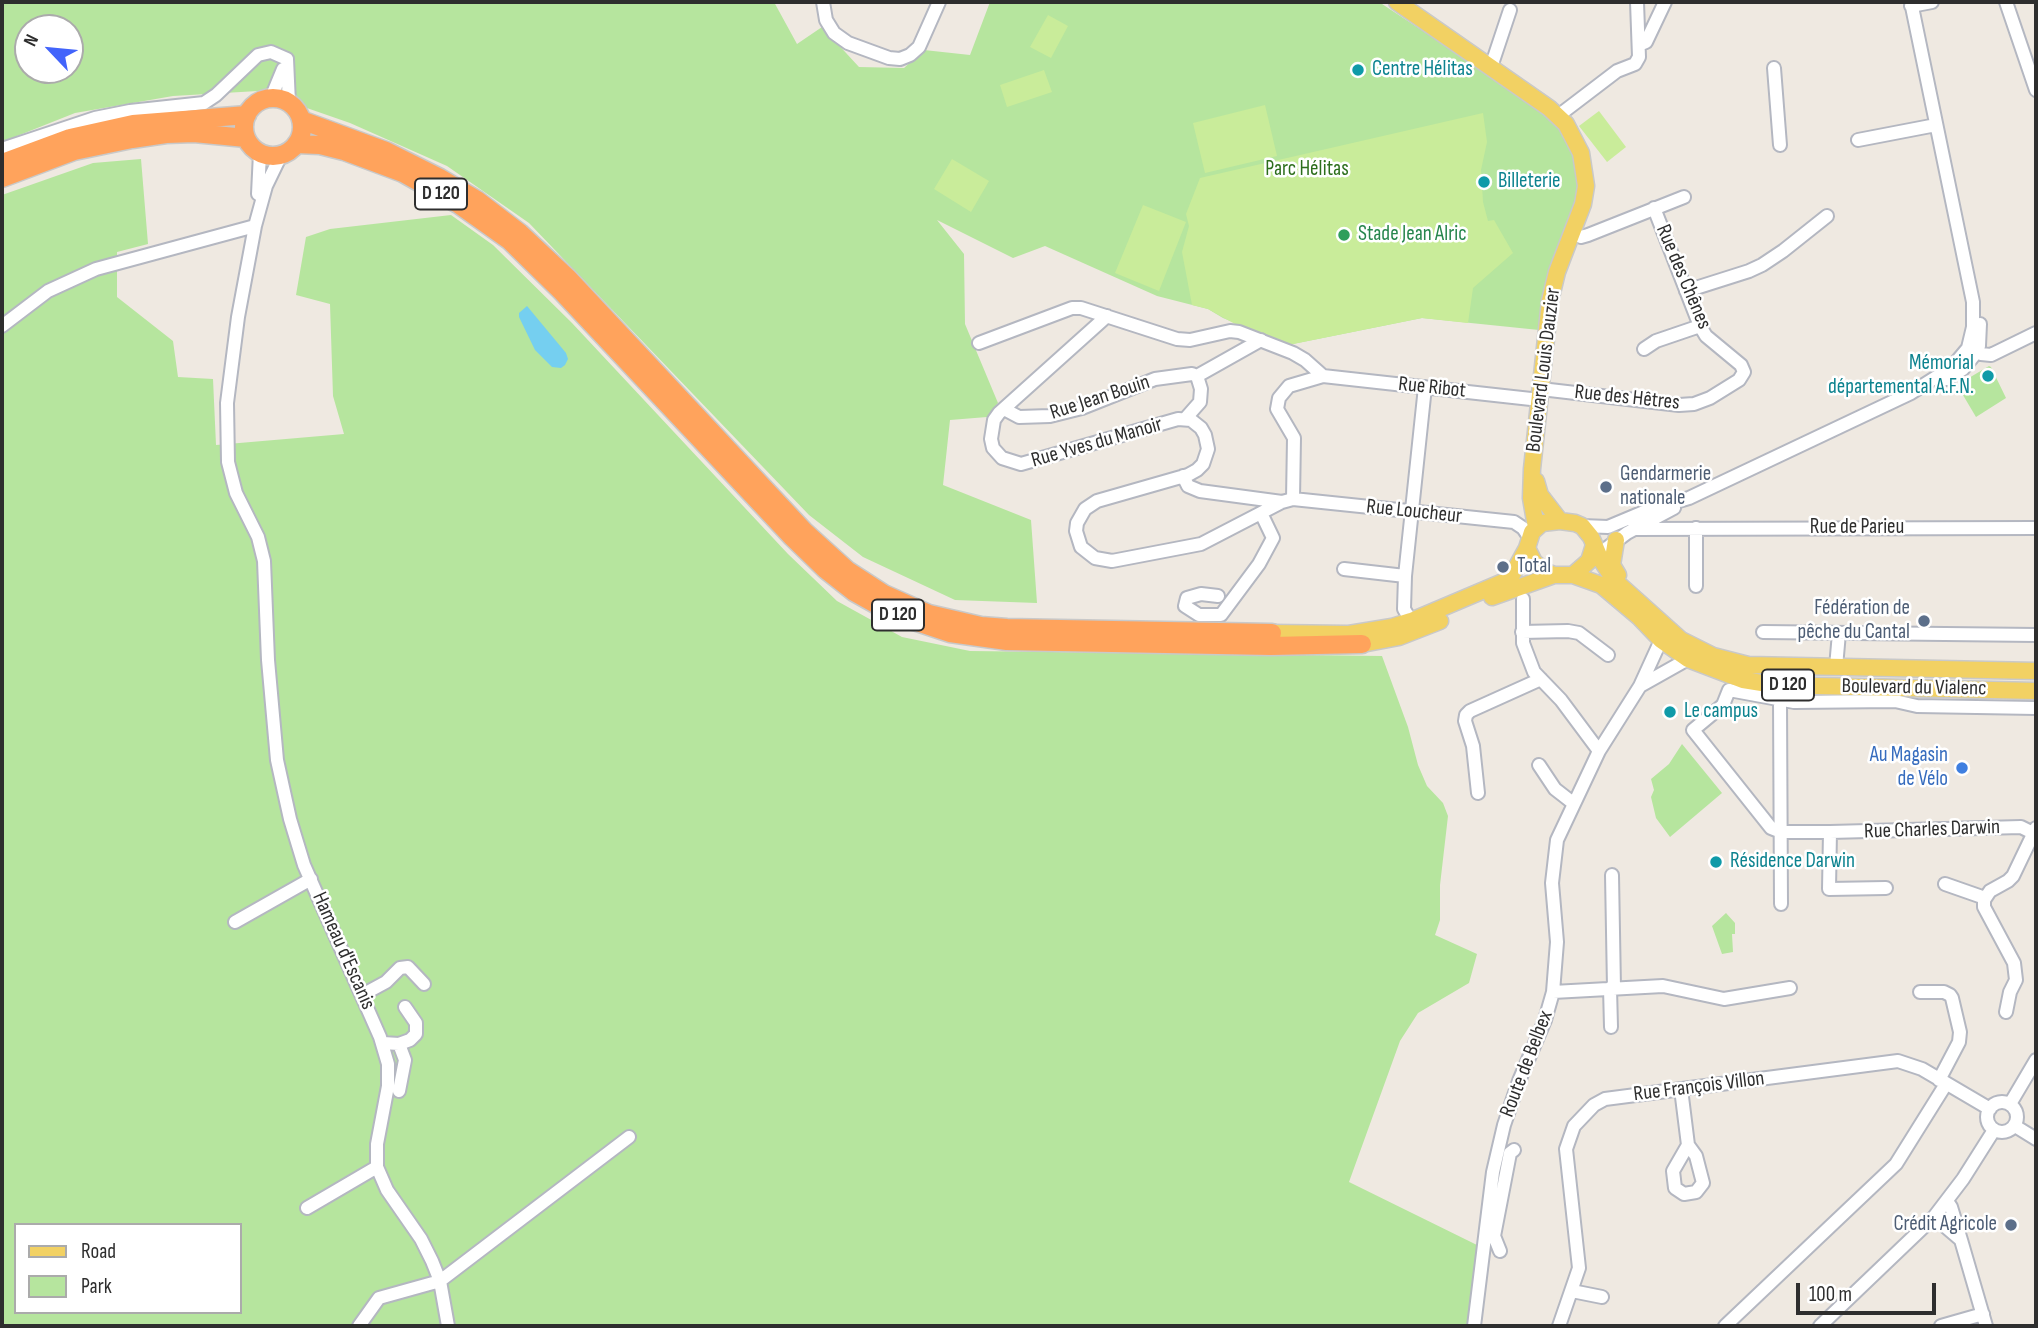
<!DOCTYPE html>
<meta charset="utf-8">
<style>
body{margin:0}
#map{position:relative;width:2038px;height:1328px;overflow:hidden;background:#efe9e1;font-family:"Sofia Sans Condensed",sans-serif}
canvas{display:block}
.frame{position:absolute;inset:0;border:4px solid #2e2e2e;pointer-events:none}
.legend{position:absolute;left:14px;top:1223px;width:228px;height:91px;box-sizing:border-box;background:#fff;border:2px solid #ababab;margin:0;padding:9px 12px;list-style:none;font-size:21px;color:#2e2e2e}
.legend li{display:flex;align-items:center;gap:14px;height:35px}
.legend b{width:35px;border:2px solid #ababab}
.north{position:absolute;left:14px;top:14px;width:70px;height:70px;box-sizing:border-box;background:#fff;border:2px solid #ababab;border-radius:50%;rotate:296deg;font-size:19px;font-weight:700;line-height:28px;text-align:center;color:#2e2e2e}
.north::after{content:'';display:block;margin:auto;width:24px;height:32px;background:#4264fb;clip-path:polygon(50% 0,100% 100%,50% 72%,0 100%)}
.scale{position:absolute;left:1796px;top:1283px;width:140px;height:32px;box-sizing:border-box;border:4px solid #2e2e2e;border-top:0;padding-left:9px;font-size:21px;line-height:24px;white-space:nowrap;color:#2e2e2e;-webkit-text-stroke:5px #fff;paint-order:stroke}
</style>
<div id="map">
<canvas width="2038" height="1328"></canvas>
<div class="frame"></div>
<ul class="legend">
<li><b style="height:9px;background:#f2d163"></b>Road</li>
<li><b style="height:19px;background:#b6e59e"></b>Park</li>
</ul>
<div class="north">N</div>
<div class="scale">100 m</div>
</div>
<script>
const ctx = document.querySelector('canvas').getContext('2d');
ctx.lineJoin = 'round';
function paint(path, color) {
  ctx.fillStyle = color;
  ctx.fill(path, 'evenodd');
}
function poly(rows) {
  const path = new Path2D();
  for (const r of rows) {
    if (r.length === 3) {
      path.moveTo(r[0] + r[2], r[1]);
      path.arc(r[0], r[1], r[2], 0, 2 * Math.PI);
      continue;
    }
    path.moveTo(r[0], r[1]);
    for (let i = 2; i < r.length; i += 2) path.lineTo(r[i], r[i + 1]);
  }
  return path;
}
function trace(path, color, width, dash) {
  ctx.strokeStyle = color;
  ctx.lineWidth = width;
  ctx.lineCap = dash ? 'butt' : 'round';
  ctx.setLineDash(dash || []);
  ctx.stroke(path);
}
function drawText(font, color, halo, rows, align = 'center') {
  ctx.font = font + ' "Sofia Sans Condensed",sans-serif';
  ctx.lineWidth = 5;
  ctx.setLineDash([]);
  ctx.textBaseline = 'middle';
  ctx.strokeStyle = halo;
  ctx.fillStyle = color;
  for (const [text, x, y, turn = 0] of rows) {
    ctx.save();
    ctx.translate(x, y);
    ctx.rotate((+turn || 0) * Math.PI / 180);
    ctx.textAlign = isNaN(turn) ? turn : align;
    if (halo) ctx.strokeText(text, 0, 0);
    ctx.fillText(text, 0, 0);
    ctx.restore();
  }
}
const green = poly([
 [2,2,774,2,797,44,822,27,859,67,904,68,924,50,970,55,990,2,1379,2,1537,106,1562,130,1575,155,1579,188,1539,330,1422,318,1288,345,1223,318,1208,309,1157,296,1045,246,1013,258,937,220,964,254,965,324,998,403,987,417,950,420,943,485,1031,520,1037,603,955,600,863,557,809,515,529,223,447,166,350,123,258,91,173,96,75,113,2,142],
 [28,28,70,28,70,70,28,70],
 [141,159,148,244,117,252,117,297,173,341,178,377,213,379,216,445,344,434,333,396,330,304,296,295,306,237,330,229,451,215,493,245,572,323,788,554,837,601,902,637,970,651,1382,656,1408,727,1418,765,1427,786,1443,803,1448,816,1440,885,1440,920,1435,935,1477,954,1469,983,1418,1013,1400,1041,1349,1182,1477,1245,1467,1326,2,1326,2,195,93,163],
 [16,1225,240,1225,240,1312,16,1312],
 [1989,366,1991,367,2006,398,1976,417,1957,385],
 [1682,744,1722,793,1670,837,1656,818,1651,797,1654,790,1651,779,1669,764],
 [1726,913,1735,923,1735,934,1732,934,1733,952,1722,954,1712,926]
]);
const pitch = poly([
 [1048,15,1068,26,1051,58,1030,47],
 [1044,70,1052,92,1007,107,1000,85],
 [1265,105,1277,156,1205,173,1193,123],
 [1599,111,1626,147,1607,162,1579,126],
 [1483,113,1487,142,1481,170,1483,202,1488,221,1494,220,1513,253,1473,288,1468,323,1422,318,1288,345,1244,329,1208,309,1192,305,1182,252,1189,226,1186,214,1200,178],
 [952,159,989,181,971,212,934,189],
 [1143,205,1186,222,1159,291,1115,273]
]);
const water = poly([
 [527,306,566,353,568,359,565,365,561,368,552,367,535,350,519,317,519,313]
]);
const minor = poly([
 [823,2,826,20,834,33,848,43,889,58,900,59,910,55,919,47,939,2],
 [2006,2,2036,90],
 [1911,6,1932,2],
 [1639,45,1646,42,1665,2],
 [287,59,289,103],
 [1491,67,1510,10],
 [1774,68,1780,145],
 [271,98,283,69],
 [1558,116,1617,71,1635,64,1639,57,1637,2],
 [1858,140,1936,125],
 [2,149,95,118,130,111,204,103,216,95,258,55,271,52,287,59],
 [281,155,266,186,255,226,238,317,227,403,228,462,236,493,258,537,264,561,268,660,277,760,290,819,304,865,380,1037,388,1064,388,1086,377,1144,377,1167,387,1190,421,1239,432,1261,440,1281,448,1326],
 [258,194,260,153],
 [1572,233,1581,237,1588,235,1684,197],
 [1686,291,1749,271,1762,265,1783,251,1827,216],
 [1107,316,999,413,994,420,991,439,993,448,1002,458,1021,464,1178,419,1191,420,1201,428,1205,435,1208,449,1203,464,1197,470,1188,475,1097,501,1085,509,1077,523,1076,531,1081,547,1095,558,1112,561,1201,544,1282,502,1293,499,1514,522,1523,528,1529,537],
 [2,326,48,291,96,269,255,226],
 [979,343,1072,308,1081,308,1177,339,1190,340,1230,331,1239,332,1293,353,1305,360,1323,376],
 [1644,349,1656,341,1700,326],
 [1972,350,1981,354,1991,355,2036,333],
 [1946,379,1963,369,1976,353,1979,346,1980,324],
 [1541,389,1679,405,1694,404,1710,398,1739,380,1744,372,1741,365,1706,336,1700,326,1654,208],
 [1004,409,1019,417,1050,416,1082,408,1155,379,1192,374,1197,376],
 [1185,419,1200,402,1201,389,1197,376,1261,340],
 [1183,476,1188,486,1200,491,1282,502],
 [1293,499,1294,438,1277,409,1279,398,1289,386,1323,376,1540,400],
 [1651,509,1689,498,1911,393,1952,367,1968,348,1973,327,1973,302,1911,2],
 [1582,526,1608,527,1651,509,1655,511],
 [1696,528,1696,586],
 [1633,529,2036,528],
 [1592,559,1627,533,1674,508],
 [1344,569,1405,576],
 [1218,596,1201,594,1187,598,1185,606,1199,615,1221,615,1259,564,1273,538,1261,513],
 [1523,599,1523,643,1534,672,1561,700,1599,751],
 [1411,621,1404,609,1405,576,1425,387],
 [1522,632,1568,631,1579,633,1608,655],
 [1763,632,2036,635],
 [1836,667,1839,633],
 [1640,686,1688,659],
 [1729,690,1723,705,1693,730,1771,828,1781,832,1830,832,2021,827,2033,833],
 [1729,690,1794,702,1895,701,1917,706,2036,708],
 [1780,701,1781,904],
 [1539,765,1555,789,1573,803],
 [1478,793,1473,746,1465,721,1466,715,1470,711,1541,679],
 [1830,832,1829,889,1886,888],
 [1612,875,1614,988],
 [1945,884,1985,898],
 [235,922,311,879],
 [1610,988,1611,1027],
 [1553,992,1663,986,1724,999,1790,988],
 [1920,992,1944,992,1950,995,1952,998,1960,1032,1959,1042,1939,1080],
 [362,995,386,982,400,968,408,967,424,984],
 [2006,1012,2010,992,2016,980,2014,963,1984,907,1984,900,1990,891,2008,881,2013,876,2036,828],
 [383,1043,399,1044,410,1040,416,1034,416,1023,405,1007],
 [1681,1089,1688,1145,1696,1156,1703,1183,1696,1192,1684,1194,1675,1188,1673,1171,1688,1145],
 [399,1091,405,1060,399,1044],
 [2002,1117,15],
 [2010,1104,2036,1060],
 [2015,1126,2036,1139],
 [307,1208,377,1167],
 [1934,1217,1961,1240,1951,1207,1947,1201],
 [1961,1240,1986,1326],
 [1500,1251,1494,1236,1510,1153,1514,1150],
 [1572,1291,1602,1297],
 [359,1326,379,1298,440,1281,629,1137],
 [1474,1326,1493,1172,1504,1125,1519,1081,1545,1020,1553,992,1557,942,1552,883,1557,840,1599,751,1640,686,1661,640],
 [1559,1326,1579,1268,1566,1149,1574,1126,1594,1105,1605,1099,1898,1061,1922,1069,1990,1109],
 [1725,1326,1896,1164,1946,1084],
 [1820,1326,1934,1217,1963,1179,1994,1130],
 [1941,1326,1983,1314]
]);
const major = poly([
 [1397,2,1549,108,1566,124,1581,153,1586,186,1583,204,1557,272,1550,301,1532,469,1531,498,1536,527],
 [1536,481,1540,495,1560,521],
 [1616,540,1612,565,1618,575],
 [1594,545,1589,561,1573,575,1554,575,1546,572,1534,562,1527,548,1532,532,1542,523,1560,521,1575,523,1582,526,1591,537,1600,558,1614,580,1681,640,1713,656,1748,665,2036,671],
 [1573,575,1601,585,1639,617,1661,640,1688,659,1743,680,1774,685,2036,691],
 [1492,597,1554,575],
 [1272,633,1349,634,1392,627,1411,621,1503,582,1511,577,1527,548],
 [1362,644,1399,637,1440,621]
]);
const highway = poly([
 [273,127,29],
 [301,120,386,151,440,178,477,200,520,233,567,277,804,531,847,570,884,594,929,614,981,626,1007,628,1272,633],
 [296,144,320,145,344,151,403,173,458,204,510,241,562,292,792,537,826,570,854,592,879,606,905,618,950,633,1007,641,1271,646,1362,644],
 [2,163,70,138,133,124,247,115],
 [2,178,74,151,132,139,166,134,194,133,246,138]
]);
const markers = [
 [1358,70,7,"#0f9aa8"],
 [1484,182,7,"#0f9aa8"],
 [1344,235,7,"#2e9e5b"],
 [1988,376,7,"#0f9aa8"],
 [1606,487,7,"#5c6f8a"],
 [1503,567,7,"#5c6f8a"],
 [1924,621,7,"#5c6f8a"],
 [1670,712,7,"#0f9aa8"],
 [1962,768,7,"#3f7fe0"],
 [1716,862,7,"#0f9aa8"],
 [2011,1225,7,"#5c6f8a"]
];
const shields = [
 [441,194,52],
 [898,615,52],
 [1788,685,52]
];
const shieldNames = [
 ["D 120",441,194],
 ["D 120",898,615],
 ["D 120",1788,685]
];
const cultureNames = [
 ["Centre Hélitas",1372,70],
 ["Billeterie",1498,182],
 ["Mémorial",1974,364,"right"],
 ["départemental A.F.N.",1974,388,"right"],
 ["Le campus",1684,712],
 ["Résidence Darwin",1730,862]
];
const parkNames = [
 ["Parc Hélitas",1307,170]
];
const leisureNames = [
 ["Stade Jean Alric",1358,235]
];
const streetNames = [
 ["Rue des Chênes",1683,277,67],
 ["Boulevard Louis Dauzier",1544,370,-83],
 ["Rue Ribot",1432,388,6],
 ["Rue Jean Bouin",1100,398,-18],
 ["Rue des Hêtres",1627,398,6],
 ["Rue Yves du Manoir",1097,443,-16],
 ["Rue Loucheur",1414,512,6],
 ["Rue de Parieu",1857,528],
 ["Boulevard du Vialenc",1914,688,1],
 ["Rue Charles Darwin",1932,830,-2],
 ["Hameau d'Escanis",343,951,66],
 ["Route de Belbex",1527,1064,-69],
 ["Rue François Villon",1699,1087,-7]
];
const serviceNames = [
 ["Gendarmerie",1620,475],
 ["nationale",1620,499],
 ["Total",1517,567],
 ["Fédération de",1910,609,"right"],
 ["pêche du Cantal",1910,633,"right"],
 ["Crédit Agricole",1997,1225,"right"]
];
const shopNames = [
 ["Au Magasin",1948,756],
 ["de Vélo",1948,780]
];
paint(green, '#b6e59e');
paint(pitch, '#c9ec9a');
paint(water, '#75cff0');
trace(minor, '#b4b7c1', 16);
trace(major, '#c9c9c9', 19);
trace(highway, '#c9c9c9', 21);
trace(minor, '#fff', 12);
trace(major, '#f2d163', 16);
trace(highway, '#ffa35c', 18);
for (const [x, y, r, color] of markers) {
  const dot = new Path2D();
  dot.arc(x, y, r, 0, 2 * Math.PI);
  ctx.fillStyle = color;
  ctx.fill(dot);
  trace(dot, '#fff', 2.5);
}
for (const [x, y, w] of shields) {
  const box = new Path2D();
  box.roundRect(x - w / 2, y - 15.5, w, 31, 5);
  ctx.fillStyle = '#fff';
  ctx.fill(box);
  trace(box, '#2e2e2e', 2);
}
drawText('bold 19px', '#2e2e2e', null, shieldNames);
drawText('21px', '#0d838f', '#fff', cultureNames, 'left');
drawText('21px', '#2c6e1b', '#fff', parkNames);
drawText('21px', '#27864d', '#fff', leisureNames, 'left');
drawText('21px', '#2e2e2e', '#fff', streetNames);
drawText('21px', '#4e5e75', '#fff', serviceNames, 'left');
drawText('21px', '#366cbe', '#fff', shopNames, 'right');
</script>
